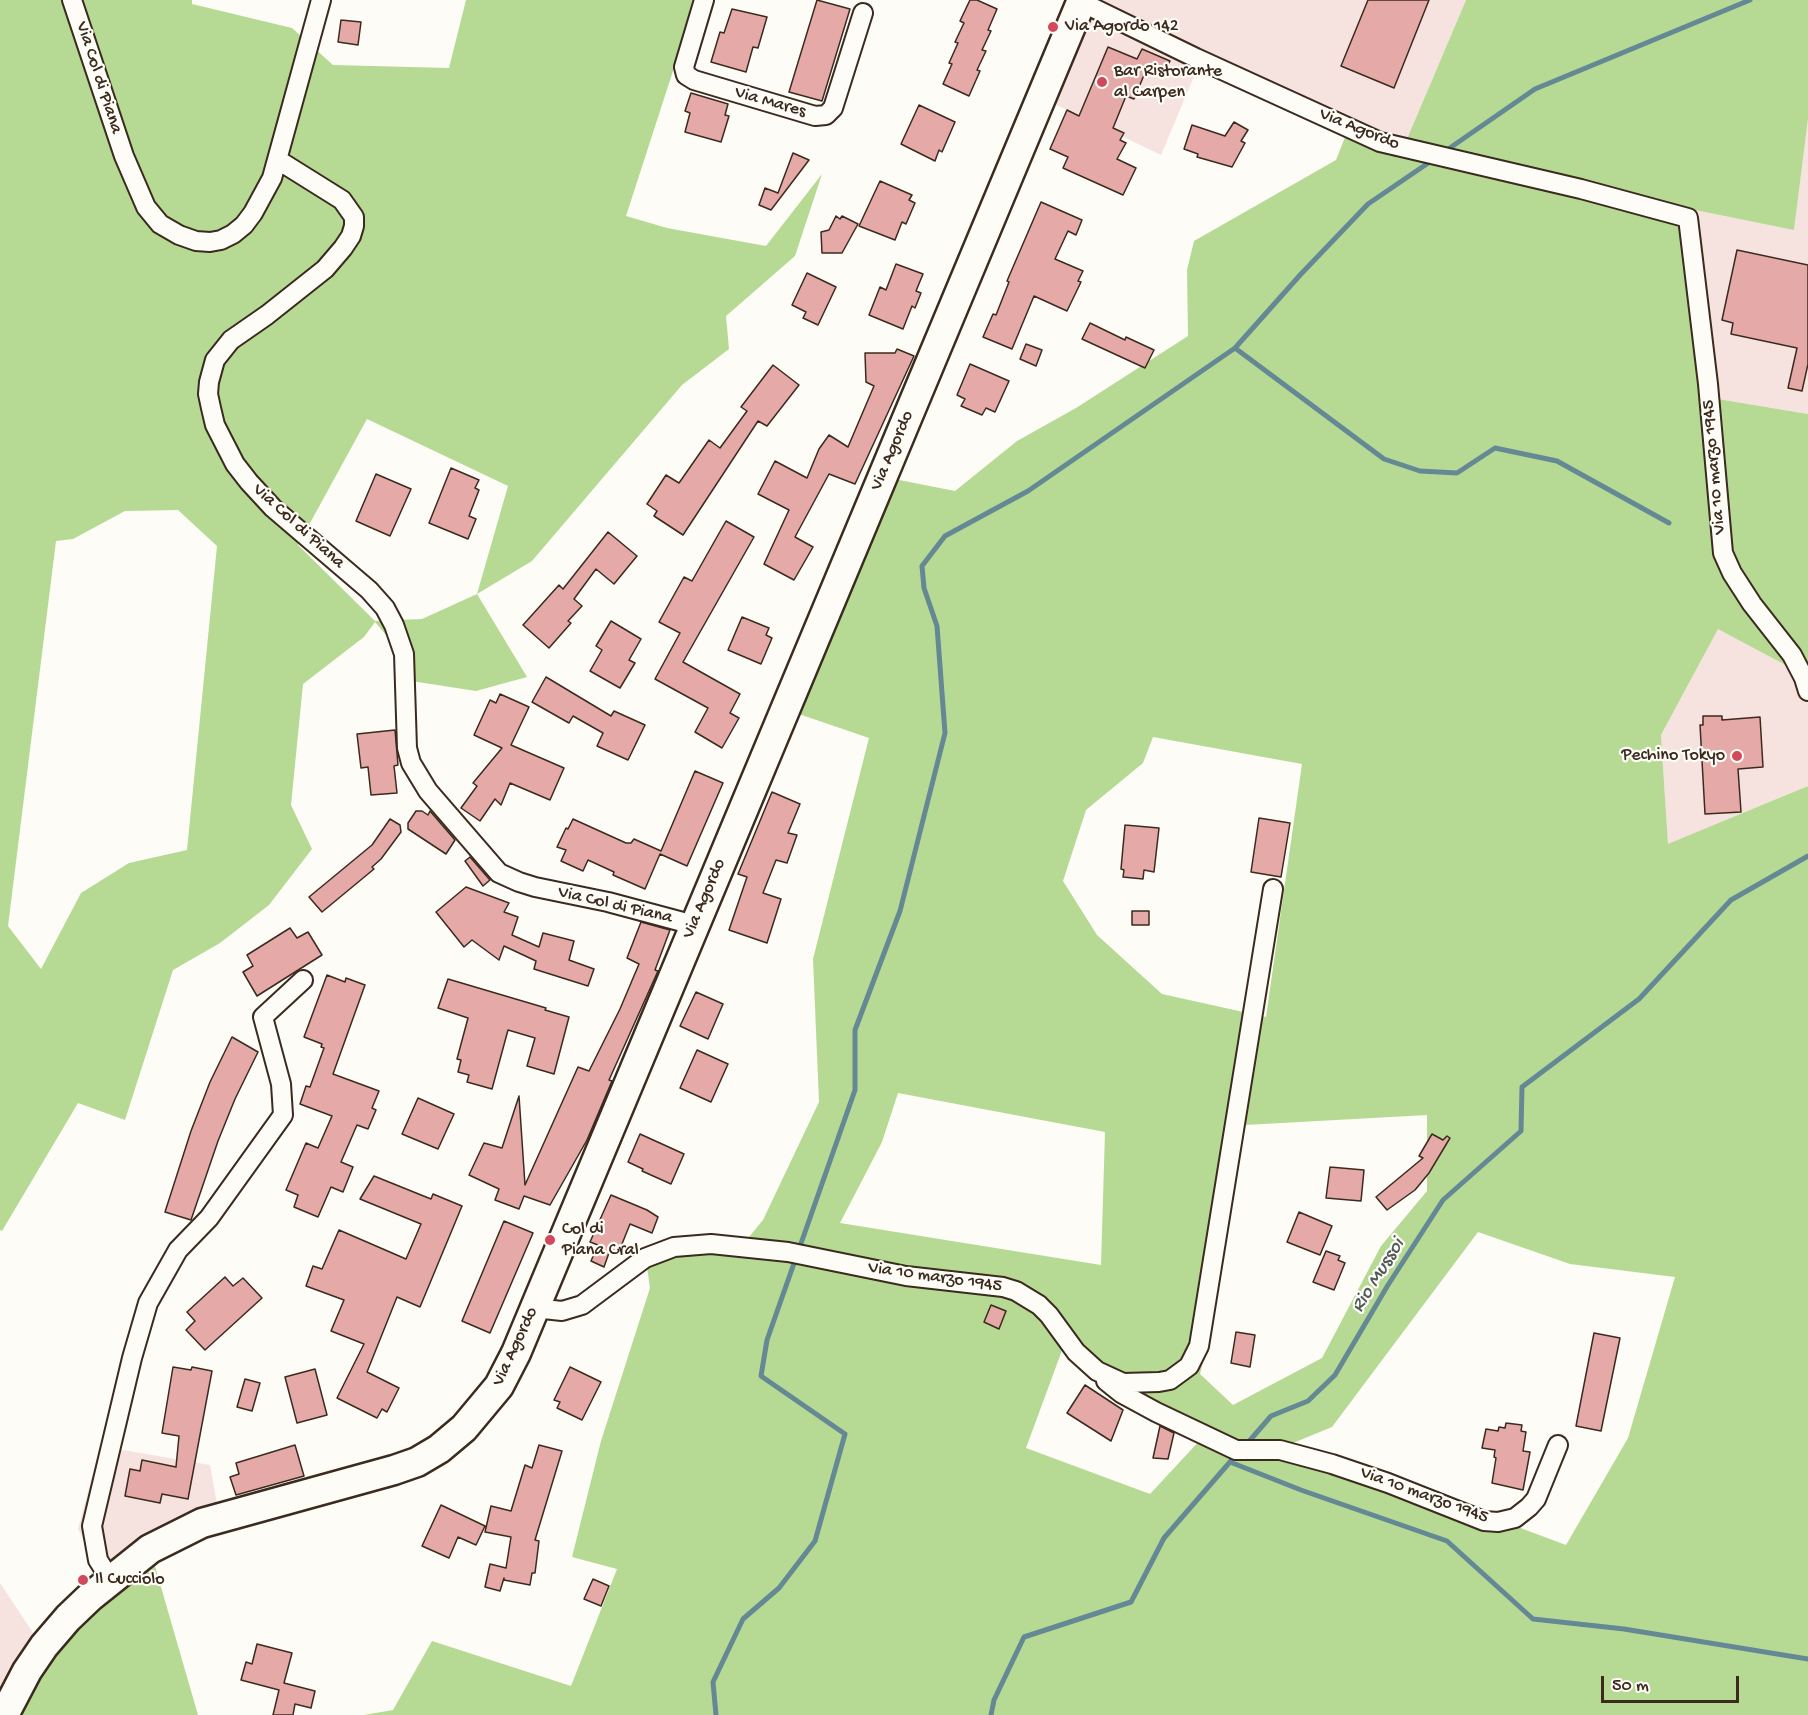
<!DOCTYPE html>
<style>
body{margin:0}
#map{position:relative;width:1808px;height:1715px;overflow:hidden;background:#fdfcf7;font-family:"Gochi Hand",sans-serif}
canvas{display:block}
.scale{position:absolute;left:1601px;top:1676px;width:138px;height:27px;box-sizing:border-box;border:3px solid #3b2a1e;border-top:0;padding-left:8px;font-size:18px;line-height:21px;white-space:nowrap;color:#3b2a1e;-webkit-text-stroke:4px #fdfcf7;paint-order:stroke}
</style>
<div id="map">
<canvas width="1808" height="1715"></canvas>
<div class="scale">50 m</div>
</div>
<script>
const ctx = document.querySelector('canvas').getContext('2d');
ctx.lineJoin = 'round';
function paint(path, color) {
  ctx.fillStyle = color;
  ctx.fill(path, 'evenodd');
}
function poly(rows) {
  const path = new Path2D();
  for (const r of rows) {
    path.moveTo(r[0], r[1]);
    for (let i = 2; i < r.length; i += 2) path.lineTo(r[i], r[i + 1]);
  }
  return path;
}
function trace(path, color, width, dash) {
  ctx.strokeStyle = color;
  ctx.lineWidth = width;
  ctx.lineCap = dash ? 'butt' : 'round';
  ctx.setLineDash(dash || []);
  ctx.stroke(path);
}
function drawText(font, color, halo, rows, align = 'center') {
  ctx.font = font + ' "Gochi Hand",sans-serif';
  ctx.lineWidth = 4.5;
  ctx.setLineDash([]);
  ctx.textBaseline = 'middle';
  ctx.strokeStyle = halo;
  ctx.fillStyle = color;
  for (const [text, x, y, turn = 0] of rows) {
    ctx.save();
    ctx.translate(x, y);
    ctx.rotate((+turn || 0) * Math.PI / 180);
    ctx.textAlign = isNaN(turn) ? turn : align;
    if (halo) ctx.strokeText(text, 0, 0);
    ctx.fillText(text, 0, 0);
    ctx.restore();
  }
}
const built = poly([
 [1087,0,1466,0,1407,139,1380,135,1203,55,1161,155,1046,100],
 [1808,119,1808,414,1718,399,1689,209,1794,229],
 [1718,628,1808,677,1808,786,1668,845,1661,735],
 [100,1446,210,1465,220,1521,109,1590,78,1529],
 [0,1583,45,1651,0,1715]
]);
const green = poly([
 [0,0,192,0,192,4,292,28,333,65,449,68,466,0,696,0,626,216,667,228,766,246,822,174,795,256,726,316,729,349,682,385,532,561,477,594,527,677,476,691,398,679,391,641,375,622,364,637,303,684,291,805,312,849,269,905,220,943,173,970,125,1120,78,1103,2,1231,0,1230],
 [367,419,508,486,477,594,422,619,375,621,298,545],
 [178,510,217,546,187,850,129,863,81,893,41,969,8,926,56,541,73,539,125,511],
 [1466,0,1808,0,1808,119,1794,230,1690,209,1718,399,1808,414,1808,677,1718,629,1661,735,1668,844,1808,786,1808,1715,364,1715,393,1710,432,1641,571,1686,617,1569,572,1557,601,1441,650,1288,645,1253,688,1238,749,1237,763,1220,819,1102,813,959,869,738,793,712,889,478,955,491,1017,441,1076,408,1188,336,1187,270,1194,241,1336,160,1351,122,1380,135,1407,139],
 [1153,737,1302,764,1266,1017,1162,994,1097,935,1063,881,1086,810,1143,763],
 [898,1093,1105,1132,1101,1265,840,1223,882,1142],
 [1427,1115,1427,1191,1381,1246,1322,1358,1233,1405,1200,1374,1213,1321,1245,1125],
 [1478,1232,1570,1264,1675,1277,1628,1438,1566,1545,1293,1443,1332,1427],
 [1064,1345,1202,1438,1150,1494,1026,1448],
 [150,1549,198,1715,8,1715,45,1651]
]);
const stream = poly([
 [1444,152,1535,89,1750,0],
 [1235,348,1384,459,1420,471,1457,473,1495,448,1557,461,1669,523],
 [1245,1446,1271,1416,1308,1401,1335,1375,1388,1285,1443,1200,1521,1131,1522,1087,1639,999,1731,900,1808,856],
 [1230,1462,1301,1490,1447,1541,1533,1619,1624,1629,1808,1659],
 [716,1715,713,1682,743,1619,779,1588,815,1541,845,1434,761,1376,767,1340,855,1090,855,1030,900,911,945,733,937,626,924,588,922,566,945,536,1028,491,1235,348,1301,274,1368,204,1434,159],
 [991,1715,994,1700,1024,1637,1131,1602,1164,1538,1236,1455]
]);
const building = poly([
 [817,0,850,9,822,101,789,92,817,0],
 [970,0,977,0,997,9,988,30,991,31,982,50,986,51,977,70,980,71,969,96,943,84,952,64,949,63,958,43,955,42,964,23,960,21,970,0],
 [1368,0,1429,0,1394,88,1341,66,1368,0],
 [732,9,767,17,758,48,753,47,746,72,711,62,720,32,724,33,732,9],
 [341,20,361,22,358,45,338,42,341,20],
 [1108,47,1137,59,1142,49,1170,61,1163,74,1147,68,1134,99,1126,96,1113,128,1124,133,1120,140,1126,143,1117,159,1136,168,1123,195,1063,168,1068,157,1050,149,1067,110,1079,116,1108,47],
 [691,93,728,104,725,115,729,116,721,142,685,132,690,113,685,111,691,93],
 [919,105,955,122,942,152,939,150,935,161,901,144,919,105],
 [1234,122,1248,130,1241,141,1245,143,1232,167,1197,157,1198,154,1184,149,1192,125,1225,136,1234,122],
 [793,153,809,160,771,210,759,205,765,188,778,193,793,153],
 [880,181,912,195,909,200,915,203,906,224,902,222,895,240,859,226,880,181],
 [1041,202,1082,220,1076,235,1068,231,1055,259,1083,271,1078,281,1081,282,1067,311,1034,296,1012,349,983,337,993,314,996,315,1009,282,1007,281,1041,202],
 [836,216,840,219,842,216,858,224,842,253,822,253,821,232,829,230,836,216],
 [1737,250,1808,265,1808,364,1802,391,1788,388,1797,348,1731,334,1733,323,1722,320,1737,250],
 [896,264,923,274,916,291,921,293,915,308,912,306,903,329,869,315,880,287,886,290,896,264],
 [807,273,836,287,818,325,803,318,806,312,792,305,807,273],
 [1090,323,1125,340,1126,337,1154,350,1145,368,1082,339,1090,323],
 [1026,344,1042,350,1036,366,1020,359,1026,344],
 [897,349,914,356,855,484,829,474,795,537,813,547,794,580,764,564,789,510,758,494,775,461,807,478,819,449,829,435,848,447,874,386,866,382,865,353,895,353,897,349],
 [970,364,1009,381,995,412,986,408,982,415,961,406,965,399,957,395,970,364],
 [773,365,799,385,767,426,758,421,683,535,654,516,657,511,647,504,666,475,679,483,709,440,720,448,747,411,741,407,773,365],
 [451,468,479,480,475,488,479,490,469,516,476,519,468,539,429,523,451,468],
 [376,474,411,489,390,536,356,521,376,474],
 [726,521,754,537,683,662,740,694,730,713,739,718,722,748,695,732,708,708,655,679,680,633,659,622,684,577,692,581,726,521],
 [608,532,637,556,614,584,596,569,574,599,582,606,568,621,571,623,549,648,523,625,559,585,563,589,608,532],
 [742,617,769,628,766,635,772,638,761,664,728,650,742,617],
 [611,621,641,639,629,660,635,663,620,688,590,671,602,650,596,646,611,621],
 [546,677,611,716,614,711,645,725,628,760,597,746,603,733,573,716,569,723,532,702,546,677],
 [500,694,529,707,511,745,564,768,550,800,510,783,501,805,495,799,480,821,461,808,477,786,473,783,502,748,474,735,490,700,496,703,500,694],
 [1703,716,1722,716,1722,720,1760,717,1763,767,1738,769,1741,812,1705,814,1700,725,1703,725,1703,716],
 [395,730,398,765,394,766,397,793,371,795,368,767,361,768,357,734,395,730],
 [695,771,723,783,687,866,660,854,645,889,613,875,614,872,588,860,583,871,561,861,566,850,557,847,566,828,568,829,573,819,626,843,631,843,634,839,661,851,695,771],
 [772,792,800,804,788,833,797,835,787,863,776,860,763,893,781,899,767,943,729,930,747,877,738,874,772,792],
 [416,811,422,811,428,815,430,811,455,840,446,854,408,829,408,823,416,811],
 [1259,818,1290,823,1281,877,1251,872,1259,818],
 [390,819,400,825,401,832,381,859,372,867,374,869,322,912,309,897,372,845,390,819],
 [1125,825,1159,828,1154,872,1144,870,1143,879,1123,877,1124,870,1121,869,1125,825],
 [470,857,490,880,483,886,465,861,470,857],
 [466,887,509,903,504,912,518,917,512,935,539,947,543,933,574,941,569,960,594,969,588,986,534,969,536,961,504,946,499,960,472,940,464,947,436,912,466,887],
 [1132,911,1149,911,1149,925,1132,925,1132,911],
 [641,922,670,930,655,970,658,971,609,1080,612,1081,587,1140,550,1205,524,1196,519,1209,495,1200,499,1189,469,1175,484,1143,502,1148,519,1096,525,1185,578,1067,589,1071,620,1009,639,964,627,958,641,922],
 [290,928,297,938,308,932,322,955,257,996,243,972,253,966,247,955,290,928],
 [327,975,345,982,346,978,365,985,333,1074,379,1091,372,1108,376,1110,368,1129,357,1125,341,1162,353,1167,343,1192,331,1187,318,1217,294,1207,298,1195,286,1190,306,1143,318,1148,332,1116,300,1104,306,1086,310,1087,324,1048,321,1047,322,1044,304,1037,327,975],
 [448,979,546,1008,545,1010,569,1017,554,1074,527,1066,535,1038,508,1030,492,1089,467,1082,469,1075,458,1072,461,1060,457,1059,468,1018,438,1008,448,979],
 [696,992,723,1004,708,1039,680,1026,696,992],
 [232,1037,258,1052,235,1099,218,1141,191,1220,165,1212,191,1131,210,1082,232,1037],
 [697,1050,728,1064,711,1102,680,1088,697,1050],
 [418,1098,454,1114,438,1149,402,1134,418,1098],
 [640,1134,684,1154,671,1184,642,1171,643,1169,628,1162,640,1134],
 [1432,1134,1443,1140,1447,1136,1450,1138,1429,1173,1415,1190,1387,1210,1376,1197,1423,1158,1419,1156,1432,1134],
 [1330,1167,1364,1170,1361,1201,1326,1198,1330,1167],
 [374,1176,431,1199,433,1194,462,1206,420,1307,397,1297,367,1372,399,1388,387,1412,382,1409,377,1418,337,1398,364,1344,331,1331,344,1300,306,1286,313,1266,322,1269,339,1230,406,1259,421,1224,360,1199,374,1176],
 [611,1195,647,1210,658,1217,652,1233,630,1224,618,1254,610,1250,604,1267,591,1261,598,1245,590,1242,611,1195],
 [1299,1212,1332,1226,1320,1255,1287,1242,1299,1212],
 [504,1221,533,1233,490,1333,462,1321,504,1221],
 [1326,1251,1340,1256,1338,1260,1345,1263,1334,1290,1313,1282,1326,1251],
 [225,1277,233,1286,243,1278,262,1298,205,1350,186,1330,195,1321,187,1312,225,1277],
 [991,1305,1006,1311,999,1329,984,1322,991,1305],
 [1236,1332,1255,1335,1250,1367,1231,1363,1236,1332],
 [1594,1333,1620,1338,1601,1431,1576,1426,1594,1333],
 [173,1367,191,1370,192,1367,212,1371,188,1499,162,1494,160,1503,125,1496,130,1469,140,1471,142,1460,176,1467,179,1436,162,1433,173,1367],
 [570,1367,601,1382,582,1420,557,1408,560,1402,554,1400,570,1367],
 [315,1369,327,1415,297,1423,285,1377,315,1369],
 [245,1379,260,1383,252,1411,237,1407,245,1379],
 [1085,1385,1123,1410,1111,1441,1067,1413,1085,1385],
 [1506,1423,1522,1425,1521,1431,1526,1432,1523,1451,1530,1452,1523,1490,1492,1483,1496,1458,1494,1457,1495,1450,1482,1448,1486,1429,1498,1431,1499,1427,1505,1428,1506,1423],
 [1160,1426,1174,1433,1168,1459,1153,1458,1160,1426],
 [295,1445,304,1476,236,1495,230,1477,239,1474,236,1463,295,1445],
 [539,1445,562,1451,535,1540,539,1541,535,1573,532,1573,530,1585,504,1580,504,1578,500,1591,485,1587,490,1564,506,1568,511,1537,485,1532,491,1506,511,1511,525,1465,532,1468,539,1445],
 [441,1505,485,1526,476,1545,458,1537,449,1558,422,1546,441,1505],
 [593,1579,609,1586,601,1606,584,1599,593,1579],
 [257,1644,292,1653,284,1683,315,1691,311,1708,295,1704,293,1715,273,1715,279,1690,241,1680,246,1662,252,1664,257,1644]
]);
const minor = poly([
 [72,0,124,156,146,207,160,224,179,235,196,241,210,242,221,240,233,234,244,225,253,213,272,178,321,0],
 [704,0,684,67,686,75,694,80,815,116,826,115,833,108,863,13],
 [1081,2,1196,58,1380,142,1581,189,1688,218,1708,384,1723,553,1732,573,1752,604,1792,655,1804,678,1808,691],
 [278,160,342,200,354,217,354,226,351,236,343,248,325,269,267,315,231,340,215,360,209,382,208,394,211,408,215,425,235,464,249,482,273,508,369,590,385,608,394,625,404,654,407,748,411,763,428,791,499,873,519,882,535,887,608,902,694,925],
 [534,1308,562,1311,582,1305,645,1258,674,1247,711,1244,788,1252,906,1276,1003,1287,1016,1291,1039,1305,1049,1315,1076,1352,1097,1371,1123,1383,1159,1382,1170,1380,1189,1366,1199,1346,1273,889],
 [1106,1381,1121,1393,1156,1412,1236,1450,1280,1450,1332,1464,1388,1483,1484,1521,1498,1522,1515,1518,1529,1507,1536,1499,1558,1445],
 [110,1579,98,1560,92,1526,132,1358,148,1303,178,1250,209,1218,283,1115,281,1084,263,1017,303,980]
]);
const primary = poly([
 [4,1715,27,1671,44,1646,68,1618,90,1597,150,1549,202,1523,394,1470,417,1462,439,1449,464,1428,499,1386,516,1353,1082,0]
]);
const markers = [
 [1053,27,6,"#d1495b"],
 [1102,82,6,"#d1495b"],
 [1737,756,6,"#d1495b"],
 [550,1240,6,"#d1495b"],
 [83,1580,6,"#d1495b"]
];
const poiNames = [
 ["Via Agordo 142",1065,27],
 ["Bar Ristorante",1114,72],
 ["al Carpen",1114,93],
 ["Pechino Tokyo",1725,756,"right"],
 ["Col di",562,1230],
 ["Piana Cral",562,1251],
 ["Il Cucciolo",95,1580]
];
const streetNames = [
 ["Via Col di Piana",98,78,72],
 ["Via Mares",770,103,16],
 ["Via Agordo",1359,130,22],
 ["Via Agordo",893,451,-67],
 ["Via 10 marzo 1945",1715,467,-95],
 ["Via Col di Piana",298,527,42],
 ["Via Agordo",705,899,-67],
 ["Via Col di Piana",615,906,13],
 ["Via 10 marzo 1945",935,1278,8],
 ["Via Agordo",516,1347,-65],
 ["Via 10 marzo 1945",1424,1496,20]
];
const waterNames = [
 ["Rio Mussoi",1379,1276,-58]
];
paint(built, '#f6e3df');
paint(green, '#b6da94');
trace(stream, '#658994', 5);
paint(building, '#e5aaa7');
trace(building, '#3b2a1e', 1.5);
trace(minor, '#3b2a1e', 22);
trace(primary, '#3b2a1e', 33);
trace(minor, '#fdfcf7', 18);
trace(primary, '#fdfcf7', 28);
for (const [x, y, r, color] of markers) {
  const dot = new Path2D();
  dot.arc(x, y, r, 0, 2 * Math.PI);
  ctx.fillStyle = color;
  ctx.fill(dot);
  trace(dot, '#fdfcf7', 2);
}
drawText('18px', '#3b2a1e', '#fdfcf7', poiNames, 'left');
drawText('18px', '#3b2a1e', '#fdfcf7', streetNames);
drawText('italic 20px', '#505a59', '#fdfcf7', waterNames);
</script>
